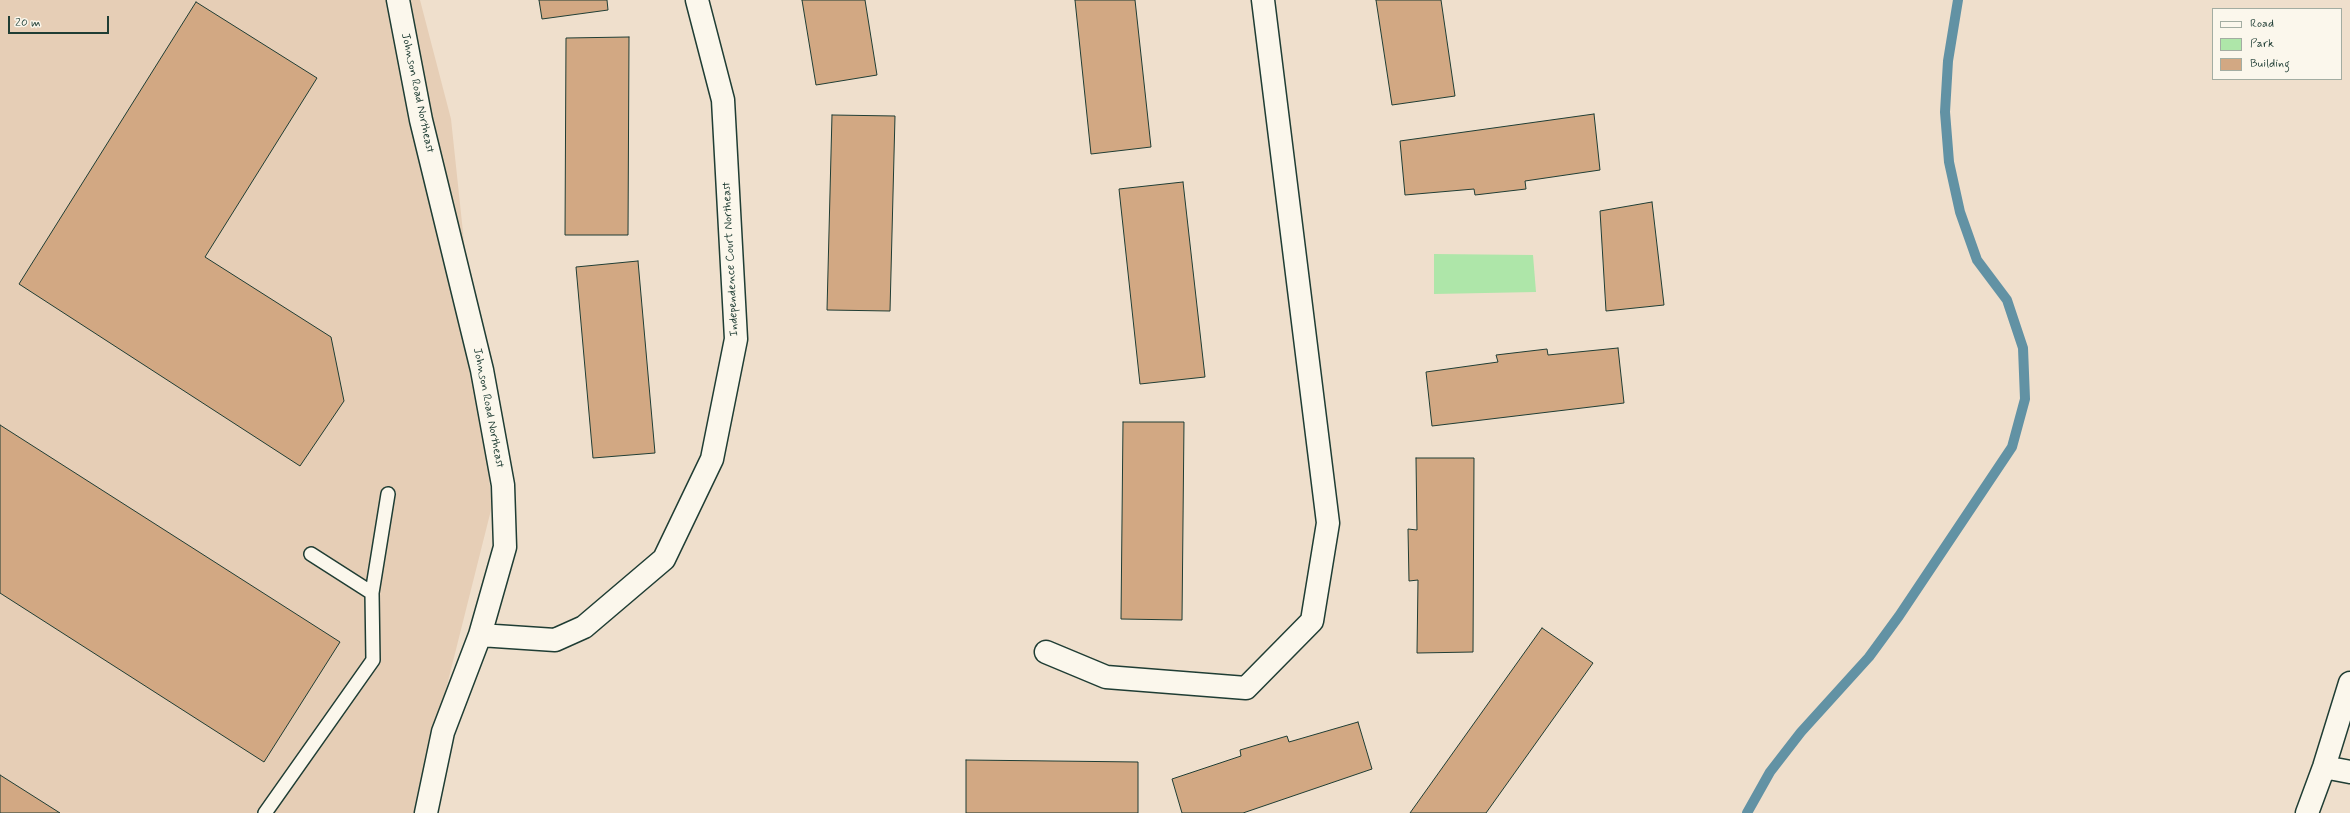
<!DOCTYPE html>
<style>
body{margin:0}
#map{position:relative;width:2350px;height:813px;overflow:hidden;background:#efdfcc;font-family:Mynerve,sans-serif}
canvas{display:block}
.legend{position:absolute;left:2212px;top:8px;width:130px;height:72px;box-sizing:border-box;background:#fbf7ec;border:1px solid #a3ada2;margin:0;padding:5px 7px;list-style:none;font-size:12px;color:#1f3d34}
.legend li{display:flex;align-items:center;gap:8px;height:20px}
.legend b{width:20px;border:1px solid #a3ada2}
.scale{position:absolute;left:8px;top:16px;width:101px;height:18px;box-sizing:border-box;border:2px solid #1f3d34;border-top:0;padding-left:5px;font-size:12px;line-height:14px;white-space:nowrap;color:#1f3d34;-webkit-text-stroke:3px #fbf7ec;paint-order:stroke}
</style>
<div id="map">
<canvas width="2350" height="813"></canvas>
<ul class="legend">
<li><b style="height:5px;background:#fbf7ec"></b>Road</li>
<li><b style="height:11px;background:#aee6a9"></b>Park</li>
<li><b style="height:11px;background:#d2a883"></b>Building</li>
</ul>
<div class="scale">20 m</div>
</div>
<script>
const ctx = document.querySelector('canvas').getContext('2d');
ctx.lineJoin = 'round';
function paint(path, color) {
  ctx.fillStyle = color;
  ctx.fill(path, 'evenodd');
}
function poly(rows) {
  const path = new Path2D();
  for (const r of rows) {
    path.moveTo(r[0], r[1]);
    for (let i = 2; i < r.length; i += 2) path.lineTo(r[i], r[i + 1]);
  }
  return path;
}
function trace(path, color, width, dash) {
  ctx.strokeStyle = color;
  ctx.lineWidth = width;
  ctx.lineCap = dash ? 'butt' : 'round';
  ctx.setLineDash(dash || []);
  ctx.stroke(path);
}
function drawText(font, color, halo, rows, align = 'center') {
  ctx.font = font + ' Mynerve,sans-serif';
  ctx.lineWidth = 3;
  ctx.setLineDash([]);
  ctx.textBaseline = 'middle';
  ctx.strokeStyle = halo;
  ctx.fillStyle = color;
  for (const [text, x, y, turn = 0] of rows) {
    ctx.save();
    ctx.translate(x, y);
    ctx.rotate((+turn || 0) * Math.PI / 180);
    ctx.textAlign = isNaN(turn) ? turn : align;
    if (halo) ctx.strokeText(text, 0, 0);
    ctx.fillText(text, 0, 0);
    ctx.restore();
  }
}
const built = poly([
 [0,0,420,0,451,119,492,506,431,749,424,813,0,813]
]);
const green = poly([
 [1434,254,1533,255,1536,292,1434,294]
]);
const stream = poly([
 [1747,813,1770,772,1801,732,1869,657,1899,616,2012,447,2025,399,2023,348,2007,300,1977,260,1960,212,1949,162,1945,112,1948,61,1958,0]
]);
const building = poly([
 [539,0,607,0,608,10,542,19,539,0],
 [802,0,865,0,877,75,816,85,802,0],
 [1075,0,1135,0,1151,147,1091,154,1075,0],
 [1376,0,1441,0,1455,96,1392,105,1376,0],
 [196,2,317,78,205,257,331,337,344,401,300,466,19,284,196,2],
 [629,37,628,235,565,235,566,38,629,37],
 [1594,114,1600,170,1525,181,1526,189,1475,195,1474,189,1405,195,1400,141,1594,114],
 [832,115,895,116,890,311,827,310,832,115],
 [1183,182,1205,377,1140,384,1119,189,1183,182],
 [1652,202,1664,305,1606,311,1600,211,1652,202],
 [638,261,655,453,593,458,576,267,638,261],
 [1618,348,1624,403,1432,426,1426,372,1498,362,1496,355,1547,349,1548,355,1618,348],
 [1123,422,1184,422,1182,620,1121,619,1123,422],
 [0,425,340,642,264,762,0,593,0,425],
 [1416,458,1474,458,1473,652,1417,653,1418,580,1409,581,1408,529,1417,530,1416,458],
 [1542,628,1593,663,1486,813,1410,813,1542,628],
 [1358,722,1372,769,1243,813,1182,813,1172,779,1241,756,1240,750,1287,736,1289,742,1358,722],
 [966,760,1138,762,1138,813,966,813,966,760],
 [0,775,60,813,0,813,0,775]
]);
const service = poly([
 [311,554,372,593],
 [265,813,373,660,372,593,388,494]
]);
const minor = poly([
 [398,0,421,120,482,370,503,485,505,547,480,635,443,732,426,813],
 [480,635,555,640,584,627,664,559,712,459,736,339,723,100,697,0],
 [1046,652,1106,677,1246,688,1312,621,1328,523,1263,0],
 [2324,767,2350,772],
 [2307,813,2324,767,2350,683]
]);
const streetNames = [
 ["Johnson Road Northeast",417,93,78],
 ["Independence Court Northeast",731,259,-93],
 ["Johnson Road Northeast",488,408,79]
];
paint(built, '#e6ceb6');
paint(green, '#aee6a9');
trace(stream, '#6292a4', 10);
paint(building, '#d2a883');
trace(building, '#1f3d34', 1);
trace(service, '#1f3d34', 16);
trace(minor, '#1f3d34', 25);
trace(service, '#fbf7ec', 13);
trace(minor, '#fbf7ec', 22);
drawText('12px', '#1f3d34', '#fbf7ec', streetNames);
</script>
